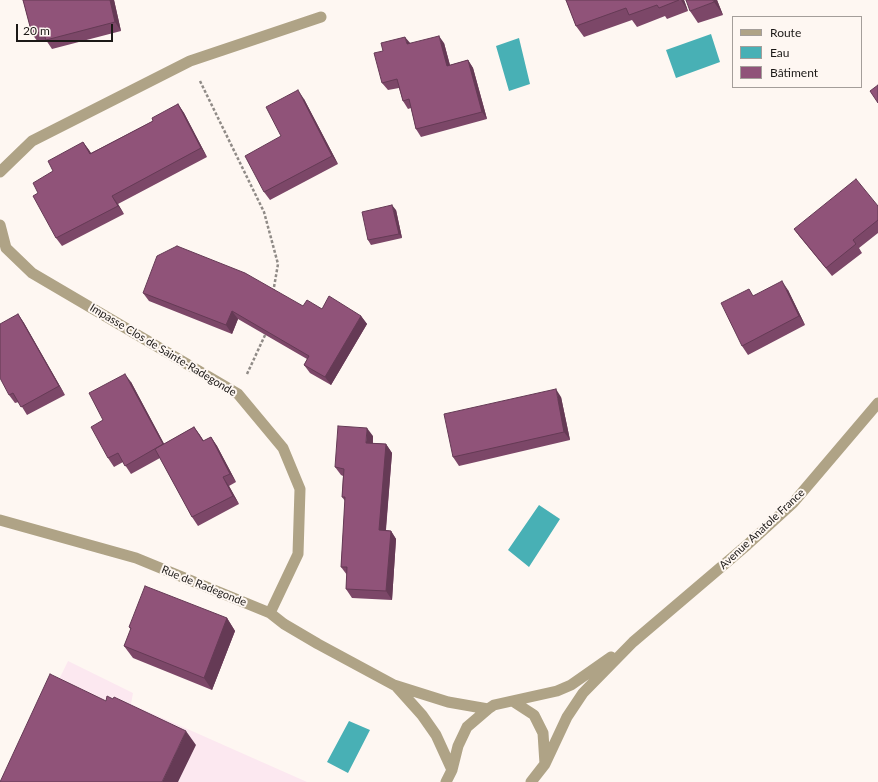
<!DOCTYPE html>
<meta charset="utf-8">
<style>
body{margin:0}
#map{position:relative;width:878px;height:782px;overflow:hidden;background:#fef7f2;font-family:Lato,sans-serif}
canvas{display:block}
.legend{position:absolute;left:732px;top:16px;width:130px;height:72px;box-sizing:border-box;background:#fef7f2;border:1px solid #a49e9a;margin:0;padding:5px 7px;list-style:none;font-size:12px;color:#1c1917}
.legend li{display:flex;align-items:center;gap:8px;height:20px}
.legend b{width:20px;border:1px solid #a49e9a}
.scale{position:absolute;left:16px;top:24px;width:97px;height:18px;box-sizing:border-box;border:2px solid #1c1917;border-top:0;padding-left:5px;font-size:12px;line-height:14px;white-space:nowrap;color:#1c1917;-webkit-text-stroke:3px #fef7f2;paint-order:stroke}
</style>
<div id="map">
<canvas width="878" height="782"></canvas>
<ul class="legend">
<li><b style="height:5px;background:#afa386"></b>Route</li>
<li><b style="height:11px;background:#48b0b5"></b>Eau</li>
<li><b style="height:11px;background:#905379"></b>Bâtiment</li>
</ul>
<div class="scale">20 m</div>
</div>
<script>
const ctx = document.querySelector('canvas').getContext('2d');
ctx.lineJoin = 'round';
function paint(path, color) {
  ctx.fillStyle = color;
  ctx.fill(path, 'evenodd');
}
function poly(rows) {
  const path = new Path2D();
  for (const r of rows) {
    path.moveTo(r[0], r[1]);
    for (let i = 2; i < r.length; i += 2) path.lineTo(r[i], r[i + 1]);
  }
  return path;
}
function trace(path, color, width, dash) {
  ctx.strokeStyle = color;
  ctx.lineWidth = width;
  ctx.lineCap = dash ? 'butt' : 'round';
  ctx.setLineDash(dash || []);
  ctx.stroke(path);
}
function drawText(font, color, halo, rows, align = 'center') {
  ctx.font = font + ' Lato,sans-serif';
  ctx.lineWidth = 4;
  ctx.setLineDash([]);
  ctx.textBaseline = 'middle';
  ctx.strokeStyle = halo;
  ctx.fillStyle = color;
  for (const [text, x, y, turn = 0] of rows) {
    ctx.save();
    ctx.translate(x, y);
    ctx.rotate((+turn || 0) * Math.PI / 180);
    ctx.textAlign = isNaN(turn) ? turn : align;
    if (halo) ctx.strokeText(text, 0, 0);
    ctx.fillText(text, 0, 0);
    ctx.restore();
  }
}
const industrial = poly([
 [68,661,133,693,131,704,307,782,9,782]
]);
const water = poly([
 [711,34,720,62,676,78,666,50],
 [519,38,530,84,509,91,496,46],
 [539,505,560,519,529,567,508,550],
 [349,721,370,730,348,773,327,762]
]);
const path = poly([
 [200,81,264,212,278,264,273,293],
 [247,374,266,333]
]);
const minor = poly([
 [0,172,32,141,190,61,321,17],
 [0,225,6,248,32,273,238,394,283,448,300,489,298,554,270,613],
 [0,520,136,558,270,613,284,624,318,644,394,685,448,702,488,709],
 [396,686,422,715,436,735,452,770],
 [514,702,534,715,543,733,545,764,531,782],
 [545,764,567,717,583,693,633,642,747,545,793,503,878,403],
 [446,782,452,770,458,746,467,727,488,709,494,705,557,691,571,685,611,657]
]);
const wall = poly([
 [23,0,114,0,121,31,52,49,46,40,38,42,32,34],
 [566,0,684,0,688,11,667,19,665,16,637,27,632,20,584,37,576,26],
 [717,0,723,15,698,23,690,11],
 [410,43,444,43,450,65,468,60,473,68,487,119,421,137,416,129,411,108,408,109,403,101,399,88,388,90,382,83],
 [304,99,338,164,270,200,264,192,281,136],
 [178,104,184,113,207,157,118,204,124,214,62,246,56,238,38,193,83,142,91,153,153,121],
 [878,206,878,233,859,248,862,253,832,276,800,237,794,229],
 [396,210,402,238,371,245,368,240],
 [788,290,805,325,748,355,742,346,754,295],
 [143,293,303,306,322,309,361,316,367,324,331,385,310,373,304,365,307,359,238,319,232,334,149,301],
 [18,314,24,323,65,395,27,415,19,402,15,403,9,395],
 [131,382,164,444,194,427,204,441,211,437,217,446,236,482,229,486,239,504,198,526,192,517,160,458,131,474,123,462,114,467,108,458,103,420],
 [561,397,570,440,459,466,453,457],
 [373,436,373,443,386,444,392,453,386,530,391,531,396,539,392,600,352,598,346,589,347,575,341,567,345,501,342,497,343,476,341,475,335,467],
 [227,618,235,631,212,690,133,658,124,646,131,630,129,627]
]);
const shadedWall = poly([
 [110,0,114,0,121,31,115,22],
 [681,0,684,0,688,11],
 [713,0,717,0,723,15,714,2],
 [439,36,444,43,452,73,447,66],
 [405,37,411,44,407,44],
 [468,60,473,68,487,119,482,112],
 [298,90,304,99,338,164,332,156],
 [178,104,184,113,207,157,201,148],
 [83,142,89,150,96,162,90,154],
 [112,196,118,204,124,214,118,206],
 [392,205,396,210,402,238,399,234],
 [782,281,788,290,805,325,799,316],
 [232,311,238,319,232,334,226,325],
 [18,314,24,323,65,395,59,386],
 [361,316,367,324,331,385,325,377],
 [125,374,131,382,169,453,163,444],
 [556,389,561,397,570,440,564,432],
 [194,427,200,435,209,450,203,441],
 [367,428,373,436,372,451,366,443],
 [211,437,217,446,236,482,230,474],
 [386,444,392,453,385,538,379,530],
 [223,477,229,486,239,504,233,496],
 [391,531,396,539,392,600,386,591],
 [227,618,235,631,212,690,204,678],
 [186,731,196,745,178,782,162,782]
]);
const building = poly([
 [23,0,110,0,115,22,46,40,43,31,32,34,23,0],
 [566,0,679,0,659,8,657,5,629,15,626,8,576,26,566,0],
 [686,0,713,0,714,2,690,11,686,0],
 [439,36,447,66,468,60,482,112,416,129,409,99,403,101,397,79,382,83,374,53,383,51,381,43,405,37,407,44,439,36],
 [878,85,878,103,870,91,878,85],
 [298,90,332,156,264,192,245,156,281,136,266,107,298,90],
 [178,104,201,148,112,196,118,206,56,238,33,196,38,193,33,183,53,171,48,161,83,142,90,154,153,121,152,118,178,104],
 [856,179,878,206,878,220,853,240,856,244,826,268,794,229,856,179],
 [392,205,399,234,368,240,362,212,392,205],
 [177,246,245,273,303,306,307,300,322,309,329,296,361,316,325,377,304,365,309,356,232,311,226,325,143,293,157,256,177,246],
 [782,281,799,316,742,346,721,303,749,289,753,296,782,281],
 [18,314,59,386,21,407,13,393,9,395,0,378,0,324,18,314],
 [125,374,163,444,125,466,118,453,108,458,91,427,103,420,89,393,125,374],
 [556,389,564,432,453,457,444,414,556,389],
 [338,426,367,428,366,443,386,444,379,530,391,531,386,591,346,589,347,567,341,567,345,497,342,497,344,469,335,467,338,426],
 [194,427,203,441,211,437,230,474,223,477,233,496,192,517,155,449,194,427],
 [145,586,227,618,204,678,124,646,131,628,129,627,145,586],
 [50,674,106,701,107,696,113,699,114,697,186,731,162,782,0,782,50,674]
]);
const streetNames = [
 ["Impasse Clos de Sainte-Radegonde",163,350,31],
 ["Avenue Anatole France",762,529,-43],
 ["Rue de Radegonde",204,586,22]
];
paint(industrial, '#fce8f0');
paint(water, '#48b0b5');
trace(path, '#908b87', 2.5, [3, 2]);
trace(minor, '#afa386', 11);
paint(wall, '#7c4768');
paint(shadedWall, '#653a55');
paint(building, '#905379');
trace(building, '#653a55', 1);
drawText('11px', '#1c1917', '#fef7f2', streetNames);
</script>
